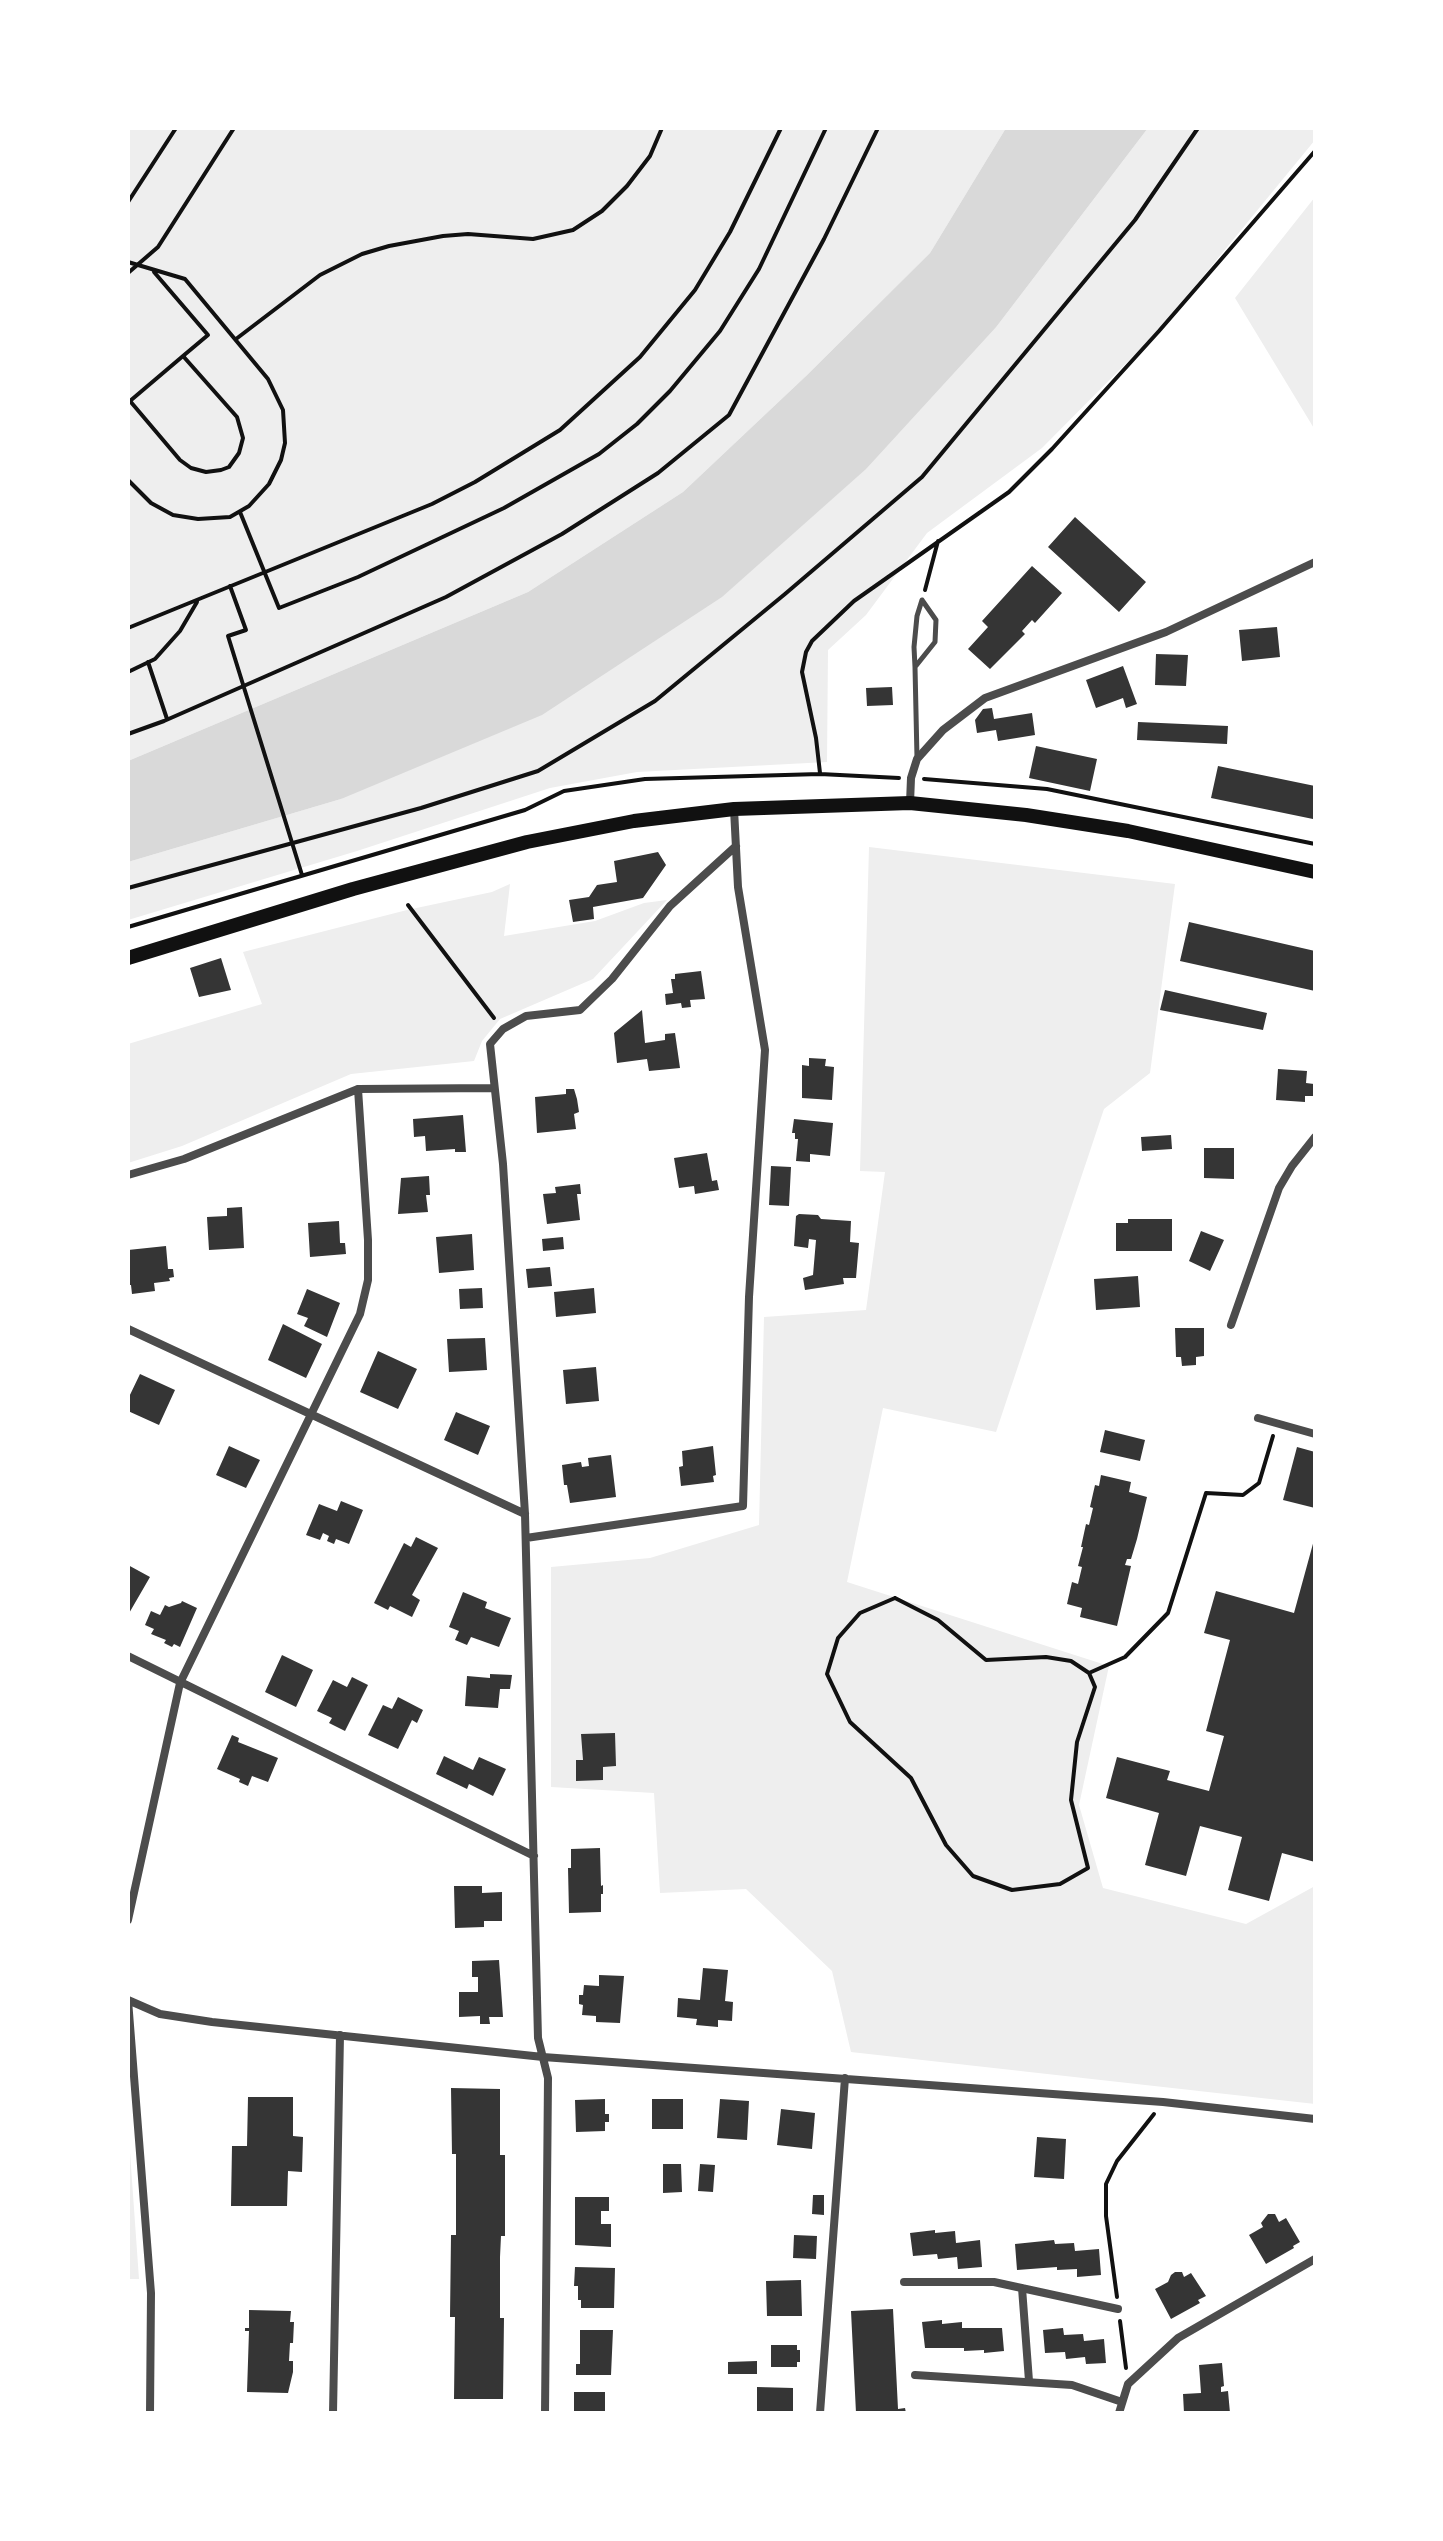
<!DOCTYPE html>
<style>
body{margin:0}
#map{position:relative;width:1443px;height:2541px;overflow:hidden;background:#fff;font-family:"Alegreya Sans",sans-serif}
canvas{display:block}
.frame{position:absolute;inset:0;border:130px solid #fff;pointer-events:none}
</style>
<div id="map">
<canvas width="1443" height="2541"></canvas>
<div class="frame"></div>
</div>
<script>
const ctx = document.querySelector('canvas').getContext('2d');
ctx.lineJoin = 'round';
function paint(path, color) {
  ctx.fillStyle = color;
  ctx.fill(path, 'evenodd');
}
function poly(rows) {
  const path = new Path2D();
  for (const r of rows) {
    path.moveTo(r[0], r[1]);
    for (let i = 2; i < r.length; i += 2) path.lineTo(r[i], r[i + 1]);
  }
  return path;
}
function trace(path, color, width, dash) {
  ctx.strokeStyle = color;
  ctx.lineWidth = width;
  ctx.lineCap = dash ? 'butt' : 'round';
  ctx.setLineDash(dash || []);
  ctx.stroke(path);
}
const green = poly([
 [128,128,1006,128,930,253,806,376,683,492,528,592,128,761],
 [1148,128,1315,128,1315,140,1159,330,1042,448,927,533,866,615,828,650,827,762,637,772,550,788,357,851,128,920,128,862,341,799,997,326],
 [1315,197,1315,430,1235,298],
 [869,847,1175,884,1150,1073,1104,1109,996,1432,883,1408,847,1582,1109,1666,1079,1805,1103,1888,1246,1924,1315,1886,1315,2104,851,2052,832,1971,746,1889,660,1893,654,1793,551,1787,551,1567,650,1558,759,1525,764,1317,866,1310,885,1172,860,1171],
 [510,884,504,936,595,921,644,903,667,900,593,979,500,1019,482,1041,474,1061,351,1074,182,1146,128,1163,128,1044,262,1004,243,952,407,910,492,892],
 [128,2124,139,2279,128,2279]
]);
const water = poly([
 [1006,128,1148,128,997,326,866,469,722,597,542,715,341,799,128,862,128,761,528,592,683,492,806,376,930,253]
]);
const building = poly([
 [1075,517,1146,582,1119,612,1048,547],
 [1032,566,1062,593,1035,623,1032,620,1022,631,1025,634,990,669,968,649,988,627,982,621],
 [1277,627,1280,657,1242,661,1239,630],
 [1156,654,1188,655,1186,686,1155,685],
 [1123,666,1137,704,1126,708,1123,698,1096,708,1086,680],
 [892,687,893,705,867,706,866,688],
 [992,708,994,719,1032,713,1035,735,998,741,996,730,977,733,975,720,983,709],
 [1138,722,1228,726,1227,744,1137,740],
 [1036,746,1097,759,1090,791,1029,778],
 [1218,766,1315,786,1313,819,1211,798],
 [658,852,666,865,643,898,593,907,594,919,573,922,569,900,589,897,597,885,617,882,614,861],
 [1189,922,1315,951,1315,991,1180,961],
 [221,958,231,990,199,997,190,968],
 [701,971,705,999,690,1000,691,1007,682,1008,681,1003,666,1005,665,994,673,993,671,979,675,979,675,974],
 [1165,990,1267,1013,1263,1030,1160,1010],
 [642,1010,645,1043,665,1040,665,1034,675,1033,680,1068,649,1071,647,1059,617,1063,614,1033],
 [809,1058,826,1059,825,1066,834,1067,832,1100,802,1098,802,1065,809,1066],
 [1278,1069,1307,1071,1306,1083,1314,1084,1313,1096,1305,1096,1305,1102,1276,1100],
 [566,1089,574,1089,577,1099,579,1112,574,1114,576,1129,537,1133,535,1097,566,1094],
 [463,1115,466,1152,455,1152,455,1149,426,1151,425,1136,414,1137,413,1119],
 [794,1119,833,1123,830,1156,810,1154,810,1162,796,1161,798,1139,795,1139,795,1133,792,1133],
 [1171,1135,1172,1149,1142,1151,1141,1137],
 [1204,1148,1234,1148,1234,1179,1204,1178],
 [707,1153,712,1181,717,1180,719,1190,695,1194,694,1186,679,1188,674,1158],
 [771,1166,791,1167,789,1206,769,1205],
 [429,1176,430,1195,426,1195,428,1212,398,1214,401,1178],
 [580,1184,581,1194,577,1194,580,1220,547,1224,543,1194,556,1193,555,1187],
 [242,1207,244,1248,209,1250,207,1217,227,1216,227,1208],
 [799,1214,818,1215,821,1219,851,1221,850,1242,859,1243,856,1278,843,1278,844,1284,805,1290,803,1278,813,1275,816,1240,809,1239,808,1248,794,1246,796,1216],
 [1128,1219,1172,1219,1172,1251,1116,1251,1116,1223,1128,1223],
 [339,1221,340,1243,345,1243,346,1254,310,1257,308,1223],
 [1201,1231,1224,1240,1210,1271,1189,1261],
 [472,1234,474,1270,439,1273,436,1237],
 [563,1237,564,1249,543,1251,542,1239],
 [166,1246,168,1269,173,1269,174,1277,169,1278,170,1281,154,1283,155,1291,132,1294,131,1285,128,1285,128,1250],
 [550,1267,552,1286,528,1288,526,1269],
 [1138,1276,1140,1307,1096,1310,1094,1279],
 [482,1288,483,1308,460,1309,459,1289],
 [594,1288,596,1313,556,1317,554,1292],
 [307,1289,340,1303,327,1337,304,1326,308,1318,297,1314],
 [283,1324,322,1344,306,1378,268,1360],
 [1175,1328,1204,1328,1204,1356,1196,1357,1196,1365,1182,1366,1181,1357,1176,1357],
 [485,1338,487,1370,449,1372,447,1339],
 [378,1351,417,1369,398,1409,360,1392],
 [596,1367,599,1401,566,1404,563,1370],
 [140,1374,175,1390,159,1425,128,1411,128,1399],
 [456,1412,490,1426,478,1455,444,1440],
 [1105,1430,1145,1440,1140,1461,1100,1452],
 [229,1446,260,1460,246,1488,216,1475],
 [713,1446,716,1475,713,1476,714,1482,681,1486,679,1467,683,1466,682,1451],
 [1297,1447,1315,1452,1315,1508,1283,1500],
 [611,1455,616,1497,570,1503,567,1485,564,1485,562,1465,581,1462,582,1467,589,1466,588,1458],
 [1101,1475,1131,1482,1129,1492,1147,1497,1137,1539,1131,1559,1127,1559,1125,1565,1131,1566,1117,1626,1080,1617,1082,1608,1067,1604,1072,1582,1078,1584,1082,1567,1078,1566,1083,1547,1081,1547,1086,1524,1089,1525,1093,1508,1090,1507,1095,1485,1099,1486],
 [341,1501,363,1510,349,1544,336,1539,334,1544,327,1541,329,1536,323,1533,320,1540,306,1535,319,1504,337,1511],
 [416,1537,438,1548,412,1595,420,1600,412,1617,390,1606,388,1610,374,1603,404,1543,411,1547],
 [1314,1540,1315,1862,1282,1853,1269,1901,1228,1890,1242,1837,1200,1826,1186,1876,1145,1865,1159,1813,1106,1798,1117,1757,1170,1771,1167,1780,1209,1791,1224,1736,1206,1731,1230,1640,1204,1633,1216,1591,1294,1613],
 [128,1565,150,1577,128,1615],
 [463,1592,487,1602,485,1608,511,1618,499,1647,471,1637,467,1645,455,1640,459,1631,449,1627],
 [182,1601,197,1608,180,1647,174,1644,172,1647,164,1643,166,1640,151,1634,154,1629,145,1625,151,1611,160,1615,165,1605,169,1607,181,1603],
 [282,1655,313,1670,296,1707,265,1692],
 [490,1674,512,1675,510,1689,500,1689,498,1708,465,1706,467,1676,490,1678],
 [352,1677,368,1685,345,1731,329,1723,332,1718,317,1711,333,1680,347,1687],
 [398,1697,423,1710,417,1723,412,1720,398,1749,368,1735,383,1705,392,1709],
 [615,1733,616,1766,603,1767,603,1780,576,1781,576,1760,583,1760,581,1734],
 [232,1735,239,1738,238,1742,278,1758,268,1782,252,1776,248,1786,239,1782,240,1779,217,1769],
 [444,1756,473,1770,479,1757,506,1769,493,1796,469,1784,467,1789,436,1774],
 [600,1848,601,1886,603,1885,603,1894,601,1894,601,1912,569,1913,568,1868,571,1868,571,1849],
 [454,1886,482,1886,482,1893,502,1892,502,1921,484,1921,484,1927,455,1928],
 [499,1960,503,2017,489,2017,490,2024,480,2024,480,2016,459,2017,459,1992,478,1992,478,1977,472,1977,472,1961],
 [703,1968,728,1970,725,2001,733,2002,732,2021,718,2020,718,2027,696,2025,697,2019,677,2017,678,1998,700,2000],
 [599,1975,624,1976,620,2023,596,2022,596,2016,582,2015,583,2005,579,2004,579,1995,583,1995,584,1985,599,1986],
 [451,2088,500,2089,500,2155,505,2155,505,2236,501,2236,500,2257,500,2318,504,2318,503,2399,454,2399,455,2317,450,2317,451,2235,456,2235,456,2154,452,2154],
 [248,2097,293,2097,293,2136,303,2137,302,2172,288,2171,287,2206,231,2206,232,2146,247,2146],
 [605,2099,605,2114,609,2114,609,2122,605,2122,605,2131,576,2132,575,2100],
 [652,2099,683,2099,683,2129,652,2129],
 [720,2099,749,2101,747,2140,717,2138],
 [781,2109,815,2113,812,2149,777,2145],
 [1037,2137,1066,2139,1064,2179,1034,2177],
 [663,2164,681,2164,682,2192,663,2193],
 [700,2164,715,2165,713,2192,698,2191],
 [813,2195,824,2195,824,2215,812,2214],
 [575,2197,609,2197,609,2211,601,2211,601,2224,611,2224,611,2247,575,2245],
 [1268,2214,1275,2214,1279,2222,1286,2218,1300,2242,1293,2246,1294,2248,1266,2264,1249,2235,1263,2227,1261,2223],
 [935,2230,935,2233,955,2231,956,2243,980,2240,982,2267,958,2269,957,2257,938,2259,937,2254,913,2256,910,2233],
 [794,2235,817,2236,816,2259,793,2258],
 [1054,2240,1055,2244,1074,2243,1075,2251,1099,2249,1101,2275,1077,2277,1077,2269,1057,2270,1057,2267,1017,2270,1015,2244],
 [575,2267,615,2268,614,2308,581,2308,581,2300,578,2300,578,2286,574,2286],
 [1175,2272,1182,2272,1184,2277,1191,2273,1206,2296,1198,2300,1200,2303,1171,2319,1155,2289,1168,2282,1171,2275],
 [801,2280,802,2316,767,2316,766,2281],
 [893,2309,898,2409,905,2408,906,2413,856,2413,851,2311],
 [249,2310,291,2311,290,2322,294,2322,293,2343,290,2343,289,2361,293,2361,293,2372,288,2393,247,2392,249,2331,245,2331,245,2328,249,2328],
 [942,2320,942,2324,962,2322,962,2328,1002,2328,1004,2351,984,2353,984,2350,964,2351,964,2348,925,2348,922,2322],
 [1063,2328,1064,2335,1083,2334,1084,2341,1104,2339,1106,2363,1086,2364,1085,2357,1066,2359,1065,2352,1045,2353,1043,2330],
 [580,2330,613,2330,611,2375,576,2375,576,2364,580,2364],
 [771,2345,797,2345,797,2350,800,2350,800,2362,797,2362,797,2367,771,2367],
 [757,2361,757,2374,728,2374,728,2362],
 [1222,2363,1224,2386,1221,2387,1221,2392,1228,2391,1230,2413,1184,2413,1183,2394,1201,2393,1199,2365],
 [757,2387,793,2388,793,2413,757,2413],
 [574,2392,605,2392,605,2413,574,2413]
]);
const path = poly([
 [128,202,176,128],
 [128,262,185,279,268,379,283,410,285,443,281,460,269,484,249,506,230,517,198,519,173,515,151,503,128,480],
 [128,273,158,247,234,128],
 [236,339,320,275,362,254,389,246,443,236,468,234,533,239,573,230,602,211,627,186,650,156,662,128],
 [130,401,183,356],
 [128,403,130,401,180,460,191,468,206,472,221,470,229,467,239,453,243,438,237,417,183,356,208,335,154,272],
 [240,512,279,608,358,577,504,508,599,454,637,424,670,391,720,331,759,269,826,128],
 [230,586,246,630,228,636,302,875],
 [925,590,938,541],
 [128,628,432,504,475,482,560,430,640,357,695,290,730,232,781,128],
 [148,662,167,719],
 [128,672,155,659,180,631,197,602],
 [128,734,164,721,446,597,562,534,658,473,729,415,824,239,878,128],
 [820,773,816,738,802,672,806,652,812,641,854,601,1009,492,1052,449,1159,331,1315,151],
 [924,779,1047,789,1315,844],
 [128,888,421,808,538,771,655,701,785,594,922,477,1135,220,1198,128],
 [408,905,494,1018],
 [128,927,525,810,564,791,645,779,820,774,899,778],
 [895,1598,938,1620,986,1660,1046,1657,1071,1661,1089,1673,1095,1687,1077,1742,1071,1800,1088,1868,1060,1884,1012,1890,973,1876,946,1845,911,1778,850,1722,827,1674,838,1638,860,1613,895,1598],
 [1089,1673,1125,1657,1168,1613,1206,1493,1243,1495,1259,1483,1273,1436],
 [1117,2297,1106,2216,1106,2184,1117,2161,1154,2114],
 [1120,2321,1126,2368]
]);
const service = poly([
 [915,667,914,647,917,616,922,600,936,620,935,642,915,667,917,758]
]);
const minor = poly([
 [910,803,911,778,917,759,943,730,985,698,1166,632,1315,562],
 [128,1175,184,1159,358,1089,494,1088],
 [1231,1325,1279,1188,1292,1166,1315,1137],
 [128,1329,525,1514],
 [1258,1418,1315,1434],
 [526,1538,743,1506,749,1297,765,1050,738,887,734,809],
 [128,1656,534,1856],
 [128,1920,180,1683,360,1314,368,1280,368,1240,358,1089],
 [128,2000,160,2014,212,2022,543,2057,1163,2102,1315,2119],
 [128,2000,151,2293,150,2413],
 [904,2282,994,2282,1118,2309],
 [1022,2288,1029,2381],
 [915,2375,1072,2385,1122,2402],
 [333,2413,340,2035],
 [545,2413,548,2078,538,2038,525,1514,503,1164,490,1044,503,1029,526,1016,580,1010,612,979,670,906,736,846],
 [820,2413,845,2078],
 [1119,2413,1128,2384,1178,2338,1315,2259]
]);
const secondary = poly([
 [128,958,353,889,527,842,634,821,734,809,910,803,1026,815,1128,831,1315,872]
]);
paint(green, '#eee');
paint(water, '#d9d9d9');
paint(building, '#353535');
trace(path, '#111', 4);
trace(service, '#4c4c4c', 5);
trace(minor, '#4c4c4c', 8);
trace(secondary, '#111', 14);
</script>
